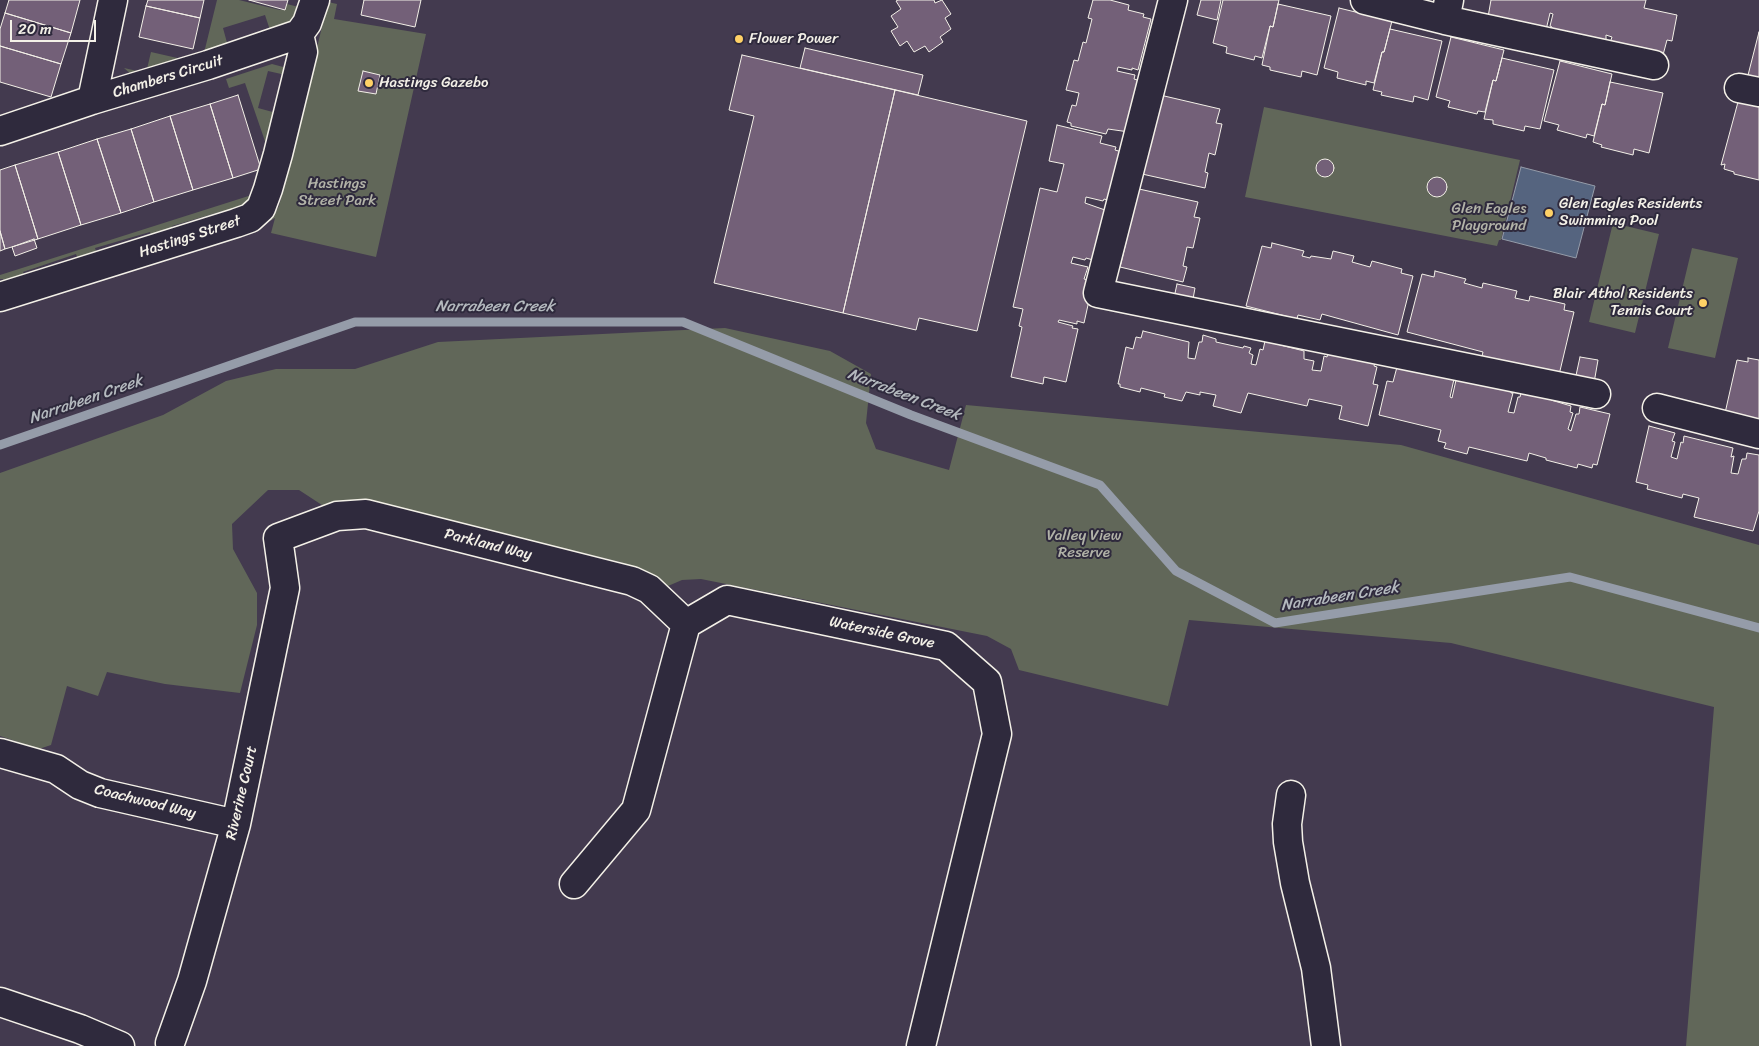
<!DOCTYPE html>
<style>
body{margin:0}
#map{position:relative;width:1759px;height:1046px;overflow:hidden;background:#433a4f;font-family:Sriracha,sans-serif}
canvas{display:block}
.scale{position:absolute;left:10px;top:20px;width:86px;height:22px;box-sizing:border-box;border:2px solid #f4f1e8;border-top:0;padding-left:6px;font-size:15px;line-height:18px;white-space:nowrap;color:#f4f1e8;-webkit-text-stroke:4px #2f2a3d;paint-order:stroke}
</style>
<div id="map">
<canvas width="1759" height="1046"></canvas>
<div class="scale">20 m</div>
</div>
<script>
const ctx = document.querySelector('canvas').getContext('2d');
ctx.lineJoin = 'round';
function paint(path, color) {
  ctx.fillStyle = color;
  ctx.fill(path, 'evenodd');
}
function poly(rows) {
  const path = new Path2D();
  for (const r of rows) {
    if (r.length === 3) {
      path.moveTo(r[0] + r[2], r[1]);
      path.arc(r[0], r[1], r[2], 0, 2 * Math.PI);
      continue;
    }
    path.moveTo(r[0], r[1]);
    for (let i = 2; i < r.length; i += 2) path.lineTo(r[i], r[i + 1]);
  }
  return path;
}
function trace(path, color, width, dash) {
  ctx.strokeStyle = color;
  ctx.lineWidth = width;
  ctx.lineCap = dash ? 'butt' : 'round';
  ctx.setLineDash(dash || []);
  ctx.stroke(path);
}
function drawText(font, color, halo, rows, align = 'center') {
  ctx.font = font + ' Sriracha,sans-serif';
  ctx.lineWidth = 4;
  ctx.setLineDash([]);
  ctx.textBaseline = 'middle';
  ctx.strokeStyle = halo;
  ctx.fillStyle = color;
  for (const [text, x, y, turn = 0] of rows) {
    ctx.save();
    ctx.translate(x, y);
    ctx.rotate((+turn || 0) * Math.PI / 180);
    ctx.textAlign = isNaN(turn) ? turn : align;
    if (halo) ctx.strokeText(text, 0, 0);
    ctx.fillText(text, 0, 0);
    ctx.restore();
  }
}
const green = poly([
 [217,0,239,0,280,10,285,10,287,4,306,9,298,24,272,36,265,15,223,28,229,50,203,57],
 [328,2,337,4,334,19,426,34,376,257,271,233,275,218,270,221,279,206,286,178,315,65,313,64],
 [151,52,186,60,182,65,142,77,133,76,124,68,146,73],
 [272,64,287,68,290,76,268,71,258,108,280,114,258,203,226,218,223,211,172,226,173,234,153,240,150,232,95,248,98,257,79,262,76,254,23,272,26,281,5,286,3,279,0,279,0,275,258,193,268,150,245,83,229,88,226,79],
 [1264,107,1520,160,1501,240,1499,240,1497,246,1245,197],
 [1613,223,1659,234,1635,333,1589,322],
 [1692,248,1738,258,1715,358,1668,348],
 [725,328,830,351,871,374,866,423,876,449,949,470,966,405,1401,445,1759,545,1759,1046,1686,1046,1714,707,1451,643,1189,620,1168,706,1019,670,1011,649,987,636,701,579,682,580,668,586,652,574,620,562,358,500,325,507,299,490,268,490,232,524,233,549,257,593,257,625,240,693,165,684,107,672,98,696,67,686,51,745,39,749,0,736,0,473,163,415,226,381,276,369,355,369,438,342]
]);
const water = poly([
 [1521,167,1595,186,1576,258,1502,239,1521,167]
]);
const stream = poly([
 [0,445,355,322,683,322,911,415,1100,485,1176,571,1275,623,1570,577,1759,628]
]);
const building = poly([
 [9,0,80,0,71,33,5,13,9,0],
 [148,0,204,0,200,18,146,6,148,0],
 [249,0,288,0,285,10,249,0],
 [364,0,421,0,415,27,361,15,364,0],
 [898,0,934,0,935,3,942,0,951,14,945,18,951,29,940,37,943,42,929,52,925,46,914,52,907,41,900,46,891,31,898,27,891,16,901,9,896,1,898,0],
 [1093,0,1110,0,1129,5,1128,10,1144,14,1143,17,1151,19,1138,70,1132,68,1132,70,1118,67,1117,71,1135,75,1134,79,1141,81,1129,132,1108,129,1106,134,1071,126,1071,123,1067,122,1072,105,1076,106,1079,93,1066,90,1074,60,1078,61,1083,42,1086,43,1092,19,1088,18,1093,0],
 [1201,0,1221,0,1217,20,1197,15,1201,0],
 [1223,0,1279,0,1273,27,1270,26,1262,58,1255,56,1254,60,1226,53,1227,47,1213,43,1223,0],
 [1491,0,1646,0,1644,8,1677,15,1672,41,1667,40,1663,55,1610,43,1612,37,1606,35,1606,40,1603,39,1601,48,1550,37,1552,27,1550,26,1553,14,1550,13,1546,30,1488,17,1491,0],
 [1278,4,1331,16,1317,75,1302,71,1301,77,1270,70,1270,67,1262,65,1270,26,1273,27,1278,4],
 [146,6,200,18,193,49,139,37,146,6],
 [1339,8,1392,21,1384,52,1382,52,1374,83,1366,81,1366,85,1337,78,1338,72,1324,68,1339,8],
 [5,13,71,33,61,64,0,46,0,29,5,13],
 [1390,29,1442,41,1428,100,1414,96,1413,102,1381,95,1382,92,1373,90,1382,52,1384,52,1390,29],
 [1759,32,1759,86,1746,83,1759,32],
 [1451,37,1504,50,1496,81,1493,80,1485,112,1478,111,1477,114,1448,107,1450,101,1436,97,1451,37],
 [0,46,61,64,51,97,0,82,0,46],
 [805,48,923,75,918,95,800,68,805,48],
 [742,55,895,90,843,313,714,283,754,116,729,110,742,55],
 [1502,58,1554,70,1540,129,1525,126,1524,131,1493,124,1493,120,1484,119,1493,80,1496,81,1502,58],
 [1560,61,1612,74,1605,105,1602,104,1594,136,1587,134,1586,138,1557,130,1559,125,1544,121,1560,61],
 [363,71,380,75,376,94,358,91,363,71],
 [1610,82,1663,93,1649,153,1634,149,1633,155,1601,147,1602,145,1593,142,1602,104,1605,105,1610,82],
 [895,90,1027,121,977,331,919,318,916,330,843,313,895,90],
 [238,95,261,169,233,178,210,104,238,95],
 [1160,95,1220,109,1216,123,1222,124,1215,155,1209,153,1205,172,1208,173,1205,188,1142,174,1160,95],
 [1738,102,1759,107,1759,180,1734,174,1734,172,1724,169,1725,164,1721,165,1738,102],
 [210,104,233,178,193,190,170,116,210,104],
 [170,116,193,190,154,202,131,129,170,116],
 [1057,125,1102,136,1100,143,1116,147,1115,150,1122,152,1111,201,1104,199,1103,201,1086,197,1085,203,1105,210,1093,260,1086,258,1085,260,1073,257,1071,263,1088,267,1084,279,1088,280,1090,296,1084,323,1077,321,1077,324,1059,320,1058,322,1073,326,1072,328,1078,329,1066,382,1044,377,1043,384,1011,377,1022,327,1019,326,1023,309,1013,307,1040,188,1057,192,1064,164,1049,161,1057,125],
 [131,129,154,202,121,213,97,139,131,129],
 [97,139,121,213,81,225,58,152,97,139],
 [58,152,81,225,38,239,15,165,58,152],
 [1325,168,9],
 [15,165,38,239,5,249,0,231,0,170,15,165],
 [1437,187,10],
 [1139,189,1198,202,1194,217,1200,218,1193,248,1187,247,1183,266,1187,267,1183,282,1120,267,1139,189],
 [0,231,5,249,0,251,0,231],
 [34,239,37,248,15,256,12,247,34,239],
 [1272,243,1304,251,1302,256,1310,258,1311,256,1331,259,1333,251,1354,256,1352,262,1370,267,1372,261,1402,269,1401,273,1413,276,1398,335,1322,314,1320,320,1298,315,1297,319,1246,306,1262,246,1271,248,1272,243],
 [1435,271,1466,279,1464,283,1482,288,1483,283,1517,291,1515,298,1529,301,1530,296,1565,304,1564,310,1574,312,1559,375,1482,356,1483,352,1407,332,1422,274,1434,277,1435,271],
 [1177,284,1195,288,1191,310,1172,307,1177,284],
 [1143,331,1189,342,1188,358,1195,359,1199,342,1202,342,1203,335,1216,339,1216,342,1243,348,1244,346,1251,348,1249,353,1253,355,1251,364,1256,365,1260,349,1263,350,1265,341,1304,351,1304,359,1314,361,1312,370,1321,371,1324,356,1327,357,1329,349,1376,359,1374,366,1377,367,1373,384,1378,385,1368,426,1339,419,1342,406,1309,399,1307,406,1248,393,1241,413,1213,406,1216,395,1200,392,1200,395,1186,392,1182,401,1164,397,1165,394,1141,388,1140,392,1120,387,1120,384,1118,384,1126,347,1133,349,1136,337,1141,338,1143,331],
 [1580,357,1598,360,1594,383,1575,380,1580,357],
 [1748,358,1759,360,1759,430,1723,422,1737,360,1748,362,1748,358],
 [1397,367,1453,372,1452,379,1454,379,1450,397,1452,398,1456,380,1459,381,1460,373,1512,385,1511,393,1513,393,1508,412,1514,413,1518,397,1520,397,1522,389,1552,397,1551,400,1571,406,1570,412,1573,413,1568,429,1571,431,1576,414,1579,414,1580,407,1610,414,1597,465,1593,464,1592,468,1578,464,1577,468,1546,460,1546,458,1529,453,1527,461,1469,447,1467,454,1444,448,1446,443,1438,441,1441,430,1379,415,1387,381,1393,382,1397,367],
 [1649,426,1675,433,1672,441,1675,442,1671,457,1677,459,1681,442,1683,443,1684,436,1733,448,1731,457,1734,456,1731,473,1738,474,1742,459,1746,459,1747,453,1759,455,1759,511,1753,531,1694,517,1699,498,1683,494,1682,498,1647,489,1648,485,1636,482,1649,426]
]);
const minor = poly([
 [1173,0,1098,293,1596,394],
 [1365,0,1445,20,1449,0],
 [1445,20,1654,65],
 [1739,88,1759,92],
 [92,100,113,0],
 [0,131,92,100,208,65,299,34,307,23,315,0],
 [0,297,236,223,250,218,261,208,268,189,278,154,303,52,299,34],
 [1657,408,1759,434],
 [0,753,56,769,80,785,100,793,236,824],
 [1291,795,1287,824,1288,842,1295,883,1316,968,1326,1046],
 [574,884,636,810,686,624,727,600,946,646,987,682,997,734,921,1046],
 [0,1002,80,1029,120,1046],
 [170,1043,192,981,236,824,285,588,278,538,337,516,366,514,632,581,649,589,686,624]
]);
const markers = [
 [739,39,5,"#ffd166"],
 [369,83,5,"#ffd166"],
 [1549,213,5,"#ffd166"],
 [1703,303,5,"#ffd166"]
];
const poiNames = [
 ["Flower Power",749,39],
 ["Hastings Gazebo",379,83],
 ["Glen Eagles Residents",1559,204],
 ["Swimming Pool",1559,221],
 ["Blair Athol Residents",1693,294,"right"],
 ["Tennis Court",1693,311,"right"]
];
const streetNames = [
 ["Chambers Circuit",168,77,-17],
 ["Hastings Street",190,237,-18],
 ["Parkland Way",488,545,14],
 ["Waterside Grove",882,633,12],
 ["Riverine Court",242,793,-77],
 ["Coachwood Way",145,802,14]
];
const parkNames = [
 ["Hastings",337,184],
 ["Street Park",337,201],
 ["Glen Eagles",1489,209],
 ["Playground",1489,226],
 ["Valley View",1084,536],
 ["Reserve",1084,553]
];
const waterNames = [
 ["Narrabeen Creek",495,307],
 ["Narrabeen Creek",904,395,21],
 ["Narrabeen Creek",86,400,-19],
 ["Narrabeen Creek",1340,597,-9]
];
paint(green, '#616759');
paint(water, '#55647f');
trace(water, '#959ca9', 1);
trace(stream, '#959ca9', 9);
paint(building, '#736078');
trace(building, '#f4f1e8', 1);
trace(minor, '#f4f1e8', 31);
trace(minor, '#2f2a3d', 28);
for (const [x, y, r, color] of markers) {
  const dot = new Path2D();
  dot.arc(x, y, r, 0, 2 * Math.PI);
  ctx.fillStyle = color;
  ctx.fill(dot);
  trace(dot, '#2f2a3d', 2);
}
drawText('15px', '#f4f1e8', '#2f2a3d', poiNames, 'left');
drawText('15px', '#f4f1e8', '#2f2a3d', streetNames);
drawText('15px', '#b2b3a8', '#2f2a3d', parkNames);
drawText('italic 16px', '#b4b9be', '#2f2a3d', waterNames);
</script>
